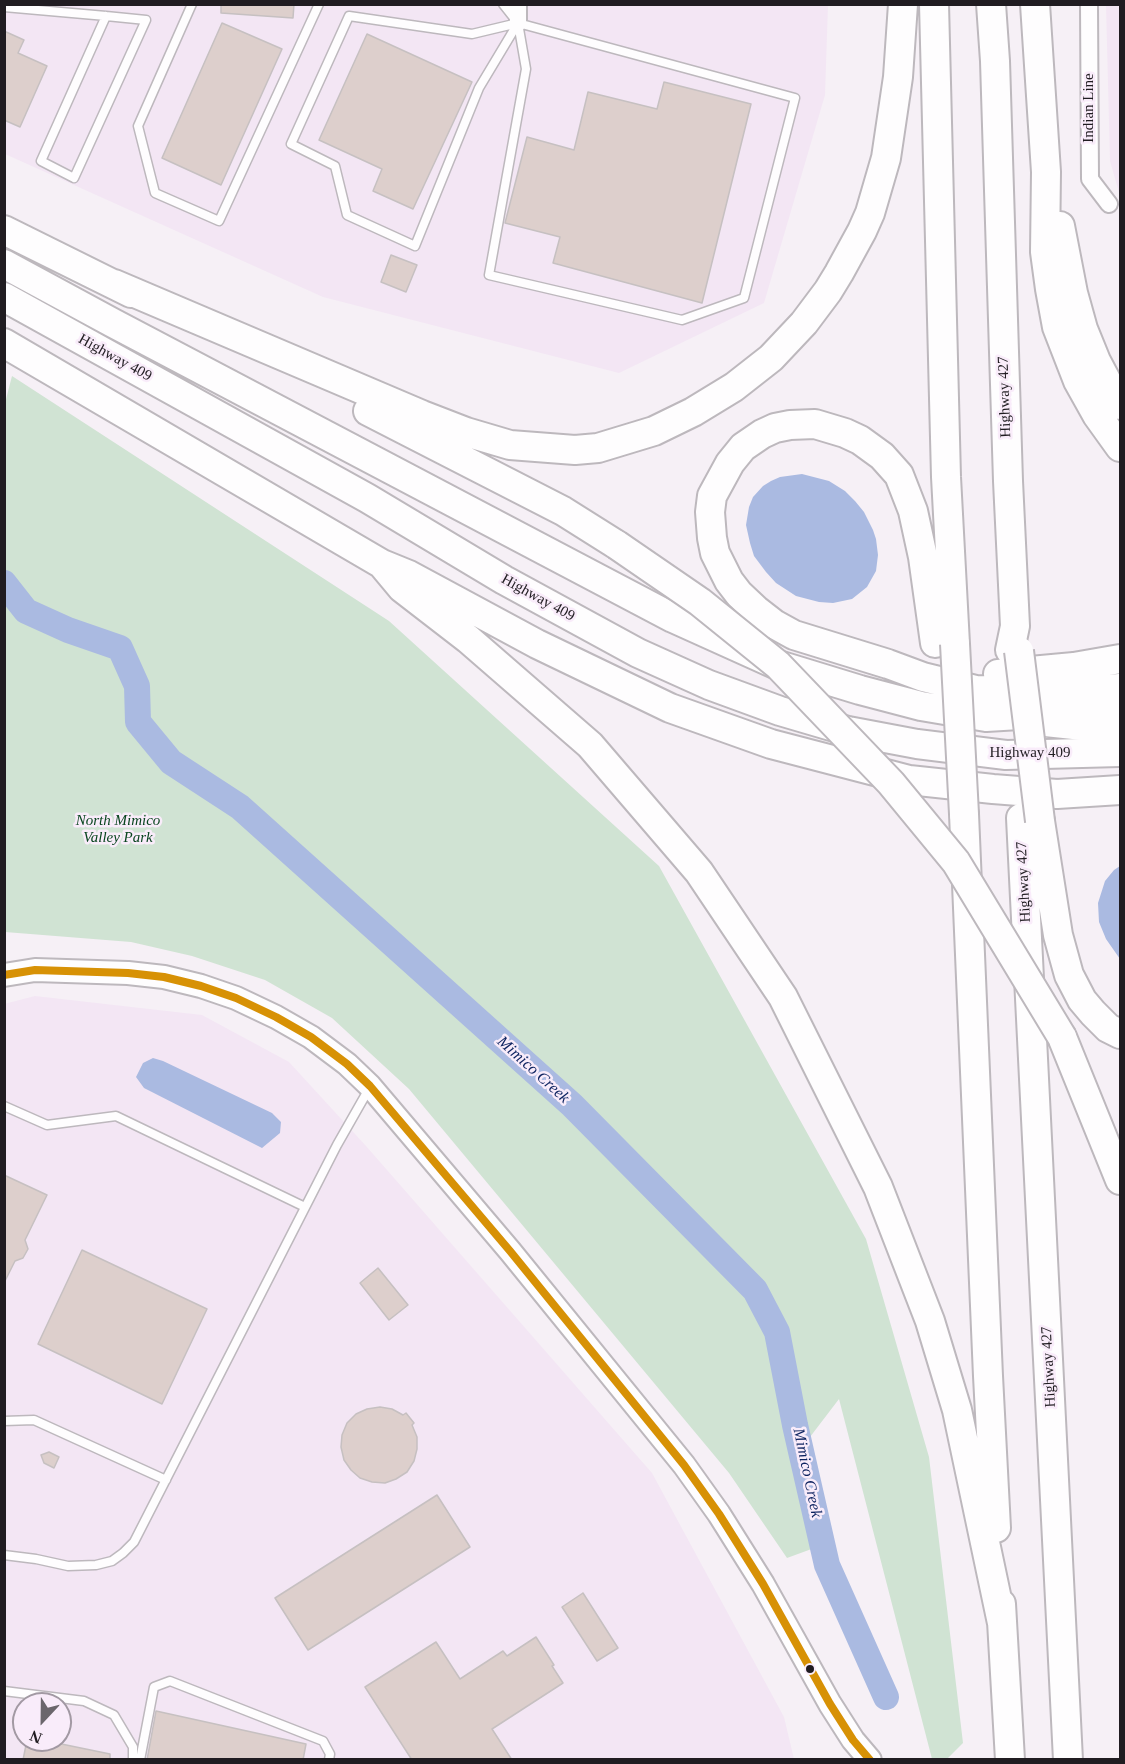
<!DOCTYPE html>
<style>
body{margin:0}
#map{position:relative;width:1125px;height:1764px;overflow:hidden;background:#f6f0f6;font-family:"Times New Roman",serif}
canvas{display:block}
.frame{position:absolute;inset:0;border:6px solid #201c21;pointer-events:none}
.north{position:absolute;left:12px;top:1692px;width:60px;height:60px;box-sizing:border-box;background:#f9ecfa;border:2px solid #a299a3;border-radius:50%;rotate:202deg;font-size:16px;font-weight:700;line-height:24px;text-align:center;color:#201c21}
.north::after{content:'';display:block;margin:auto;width:21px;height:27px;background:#6b666c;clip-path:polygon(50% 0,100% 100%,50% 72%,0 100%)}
</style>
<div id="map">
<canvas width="1125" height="1764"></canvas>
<div class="frame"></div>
<div class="north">N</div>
</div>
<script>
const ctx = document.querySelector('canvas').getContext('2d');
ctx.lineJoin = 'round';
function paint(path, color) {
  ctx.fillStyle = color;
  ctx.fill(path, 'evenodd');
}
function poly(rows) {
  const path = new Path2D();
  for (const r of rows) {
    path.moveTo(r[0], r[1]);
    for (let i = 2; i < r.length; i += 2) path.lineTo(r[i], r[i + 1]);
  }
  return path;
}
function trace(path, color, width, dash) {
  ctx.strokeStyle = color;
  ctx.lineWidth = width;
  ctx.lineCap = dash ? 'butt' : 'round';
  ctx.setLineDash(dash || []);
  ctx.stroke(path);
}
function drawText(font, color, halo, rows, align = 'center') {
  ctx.font = font + ' "Times New Roman",serif';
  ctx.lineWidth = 5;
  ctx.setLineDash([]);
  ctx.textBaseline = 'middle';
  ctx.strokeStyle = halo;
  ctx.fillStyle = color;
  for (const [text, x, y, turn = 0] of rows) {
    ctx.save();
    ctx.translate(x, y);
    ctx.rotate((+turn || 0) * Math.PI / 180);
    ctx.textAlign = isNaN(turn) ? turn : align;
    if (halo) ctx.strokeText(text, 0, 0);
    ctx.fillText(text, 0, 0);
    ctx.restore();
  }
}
const built = poly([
 [5,5,828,5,825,95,764,303,619,373,323,297,5,154],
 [1106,5,1120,5,1120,196,1110,161],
 [35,996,202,1015,289,1062,366,1146,652,1473,784,1717,794,1759,5,1760,4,1004],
 [24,1704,60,1704,60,1740,24,1740]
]);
const green = poly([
 [12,376,389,621,659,866,866,1239,929,1457,963,1743,947,1759,932,1759,839,1399,810,1437,802,1483,817,1547,787,1558,729,1473,409,1089,332,1018,265,980,192,956,131,942,5,932,4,407],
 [372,930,389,931,762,1294,397,957]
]);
const water = poly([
 [802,474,829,481,845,491,855,501,864,512,873,530,876,539,878,555,876,571,867,587,852,599,833,603,819,602,796,596,776,583,766,572,754,556,750,543,746,525,749,507,753,497,763,486,771,481,780,477],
 [1120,866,1120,959,1106,939,1099,922,1098,903,1105,881,1114,870],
 [153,1058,163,1061,272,1113,281,1122,280,1133,262,1148,144,1088,136,1077,143,1063]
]);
const river = poly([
 [4,583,26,611,68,630,120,648,137,686,138,722,171,762,240,807,572,1105,755,1290,777,1332,795,1425,827,1565,886,1697]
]);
const building = poly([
 [221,4,294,4,293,18,221,13,221,4],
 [222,23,282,49,221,185,162,158,222,23],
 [4,31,24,40,18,53,47,66,20,127,4,120,4,31],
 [367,34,472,82,413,209,373,191,382,169,319,140,367,34],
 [664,82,751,104,702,303,553,263,560,237,505,223,527,137,574,150,588,92,657,109,664,82],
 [391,255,417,265,406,292,381,282,391,255],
 [4,1175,47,1195,25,1240,28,1249,23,1258,15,1261,4,1283,4,1175],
 [82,1250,207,1309,162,1404,38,1344,82,1250],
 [378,1268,408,1305,389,1320,360,1283,378,1268],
 [380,1407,392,1409,403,1415,406,1413,414,1423,412,1425,417,1437,417,1449,414,1461,407,1472,396,1479,385,1483,372,1482,360,1478,351,1470,344,1460,341,1447,342,1435,347,1423,356,1414,367,1409,380,1407],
 [49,1452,59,1457,54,1468,44,1463,41,1455,49,1452],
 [437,1495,470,1547,308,1650,275,1598,437,1495],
 [583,1593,618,1648,597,1661,562,1607,583,1593],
 [536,1637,554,1665,552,1666,563,1683,492,1729,512,1760,412,1760,365,1687,436,1642,460,1679,503,1651,507,1656,536,1637],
 [156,1711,306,1744,303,1760,147,1760,156,1711],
 [27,1740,42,1740,110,1754,110,1760,23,1760,27,1740]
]);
const service = poly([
 [192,4,138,126,155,193,219,221,319,4],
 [503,4,518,23,526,69,489,275,682,320,744,298,795,98,518,23,472,34,349,16,291,144,335,166,347,215,415,246,479,88,518,23],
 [4,7,106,16,146,20,74,178,41,161,106,16],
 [4,1106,47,1125,116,1116,305,1207],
 [4,1421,34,1420,166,1480],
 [4,1555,36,1559,68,1566,96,1565,112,1561,123,1553,134,1542,337,1145,370,1087],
 [4,1691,84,1701,114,1715,133,1747,133,1760],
 [140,1760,154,1687,170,1681,323,1741,330,1754,329,1760]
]);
const minor = poly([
 [518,4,518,23],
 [1089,4,1090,179,1109,204]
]);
const secondary = poly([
 [4,975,35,970,128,973,164,977,201,986,236,998,276,1017,311,1037,347,1064,370,1086,510,1251,684,1465,719,1514,763,1584,830,1704,853,1740,870,1760]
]);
const trunk = poly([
 [1041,722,1097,728,1120,726]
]);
const motorway = poly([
 [934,4,946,477,955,644],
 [991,4,995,61,1008,481,1015,626,1010,650],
 [1035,4,1046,172,1045,252,1050,289,1057,327,1078,381,1097,415,1120,447],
 [1060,226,1073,293,1083,329,1096,361,1113,393,1120,405],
 [4,230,131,293],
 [4,264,113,323,673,618,775,664,860,690,921,706,986,717,1120,709],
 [114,284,422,415,466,432,510,445,575,450,598,448,654,431,693,412,734,387,771,358,804,323,828,291,839,273,862,231,870,213,886,158,898,77,903,4],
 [4,297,367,498,504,580,638,653,709,685,780,711,848,731,917,744,1006,755,1120,752],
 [4,343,382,564,409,575,537,644,670,708,771,744,909,780,993,789,1057,794,1120,790],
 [368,411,563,511,617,545],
 [382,564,402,588,468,639,590,745,699,872,783,997,878,1187,930,1321,957,1410,1002,1623],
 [935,643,923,557,913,511,899,475,882,456,860,440,845,433,815,424,790,425,775,428,762,434,743,447,730,463,712,496,710,512,712,538,715,553,729,581,739,594,756,610,774,624,794,635,888,664,923,677,976,690,1050,691,1103,690,1120,688],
 [998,674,1074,667,1120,659],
 [964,814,988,1376,996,1528],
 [1021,818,1068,1760],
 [1040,821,1058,935,1069,975,1082,1000,1093,1013,1108,1028,1120,1034],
 [1062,1037,1120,1180],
 [1001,1604,1010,1760]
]);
const motorwayBridge = poly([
 [617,545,700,602,778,665,891,783,956,862,1062,1037],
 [955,644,964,814],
 [1019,651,1040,821]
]);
const bus1 = poly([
 [4,975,35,970,128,973,164,977,201,986,236,998,276,1017,311,1037,347,1064,370,1086,510,1251,684,1465,719,1514,763,1584,830,1704,853,1740,870,1760]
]);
const markers = [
 [810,1669,5,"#201c21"]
];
const streetNames = [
 ["Indian Line",1089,108,-90],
 ["Highway 409",115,358,29],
 ["Highway 427",1005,397,-92],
 ["Highway 409",538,598,29],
 ["Highway 409",1030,753],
 ["Highway 427",1024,882,-93],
 ["Highway 427",1049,1367,-93]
];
const parkNames = [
 ["North Mimico",118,821],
 ["Valley Park",118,838]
];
const waterNames = [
 ["Mimico Creek",533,1070,42],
 ["Mimico Creek",807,1473,78]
];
paint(built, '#f3e6f4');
paint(green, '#d0e3d3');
paint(water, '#aabae1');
trace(river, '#aabae1', 26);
paint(building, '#ddcfcc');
trace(building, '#c6c0c1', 1.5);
trace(service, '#bdb8bd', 11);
trace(minor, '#bdb8bd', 20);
trace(secondary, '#bdb8bd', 26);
trace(trunk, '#bdb8bd', 30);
trace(motorway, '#bdb8bd', 32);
trace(service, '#fefdfe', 8);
trace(minor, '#fefdfe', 16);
trace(secondary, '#fefdfe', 22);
trace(trunk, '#fefdfe', 27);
trace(motorway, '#fefdfe', 28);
trace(motorwayBridge, '#bdb8bd', 32, []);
trace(motorwayBridge, '#fefdfe', 28);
trace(bus1, '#d79105', 8);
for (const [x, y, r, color] of markers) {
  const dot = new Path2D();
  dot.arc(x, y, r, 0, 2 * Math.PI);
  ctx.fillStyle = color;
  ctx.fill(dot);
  trace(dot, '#f9ecfa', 2);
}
drawText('15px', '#201c21', '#f9ecfa', streetNames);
drawText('italic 15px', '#08451e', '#f9ecfa', parkNames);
drawText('italic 16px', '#0c225f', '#f9ecfa', waterNames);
</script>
